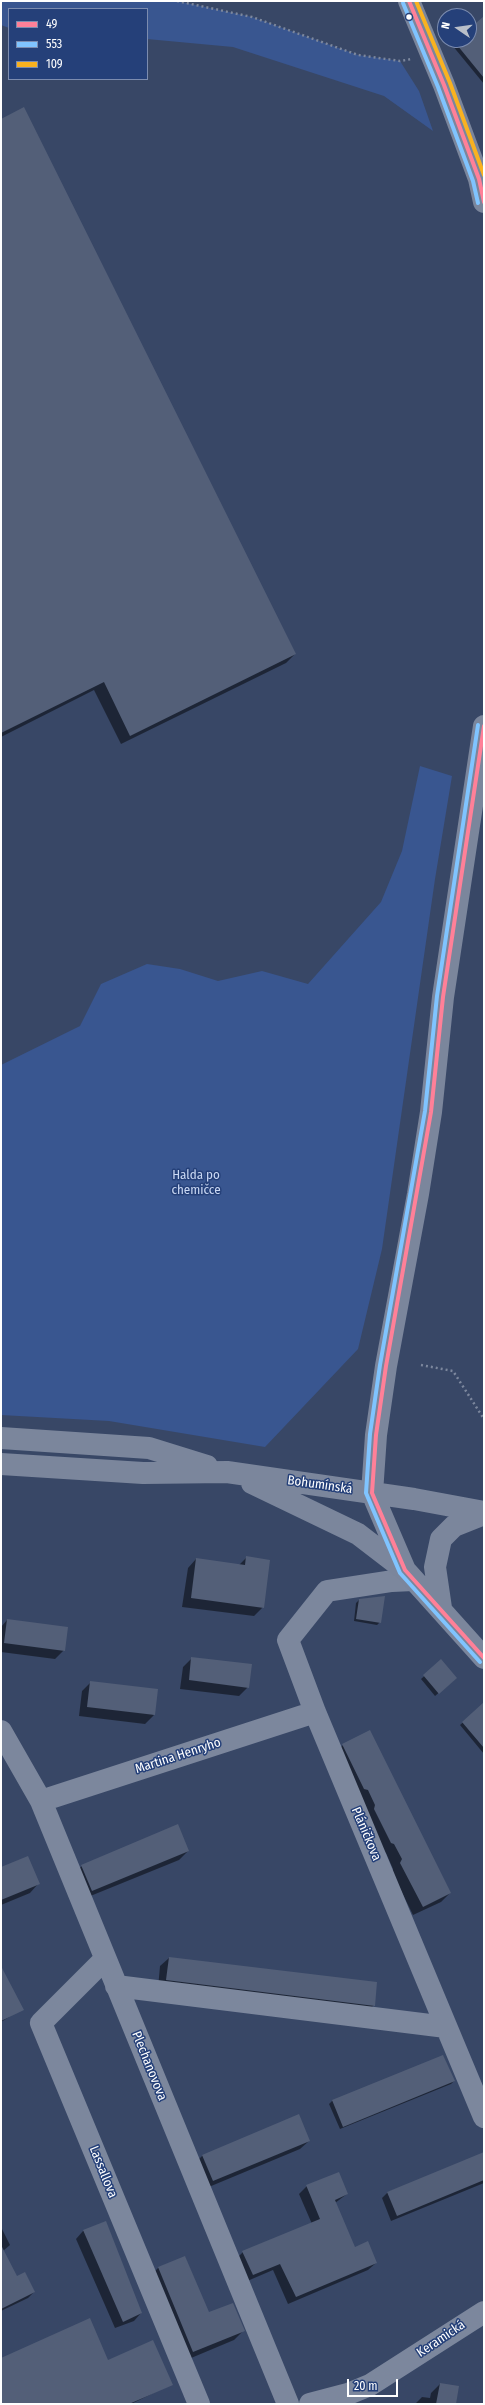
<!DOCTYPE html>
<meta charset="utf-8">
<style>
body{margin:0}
#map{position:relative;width:485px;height:2405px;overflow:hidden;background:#384766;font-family:"Fira Sans Condensed",sans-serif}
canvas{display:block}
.frame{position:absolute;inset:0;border:2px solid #fff;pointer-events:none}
.legend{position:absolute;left:8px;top:8px;width:140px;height:72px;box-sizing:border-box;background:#254079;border:1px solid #7c8caf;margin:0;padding:5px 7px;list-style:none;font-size:12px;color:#fff}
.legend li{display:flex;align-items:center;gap:8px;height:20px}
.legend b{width:20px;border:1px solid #7c8caf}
.north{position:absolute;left:437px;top:8px;width:40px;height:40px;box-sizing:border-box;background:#254079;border:1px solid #7c8caf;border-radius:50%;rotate:283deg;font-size:11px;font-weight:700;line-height:16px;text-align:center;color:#fff}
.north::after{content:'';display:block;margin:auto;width:14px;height:18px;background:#b9bfc9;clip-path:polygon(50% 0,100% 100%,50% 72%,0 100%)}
.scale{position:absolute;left:347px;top:2379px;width:51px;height:18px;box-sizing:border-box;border:2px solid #fff;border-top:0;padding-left:5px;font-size:12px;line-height:14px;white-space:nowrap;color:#fff;-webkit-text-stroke:3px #254079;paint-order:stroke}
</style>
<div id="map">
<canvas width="485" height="2405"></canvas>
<div class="frame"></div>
<ul class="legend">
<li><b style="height:5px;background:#ff8098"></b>49</li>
<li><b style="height:5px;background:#80c4ff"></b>553</li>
<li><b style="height:5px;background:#f9b220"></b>109</li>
</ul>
<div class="north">N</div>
<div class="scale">20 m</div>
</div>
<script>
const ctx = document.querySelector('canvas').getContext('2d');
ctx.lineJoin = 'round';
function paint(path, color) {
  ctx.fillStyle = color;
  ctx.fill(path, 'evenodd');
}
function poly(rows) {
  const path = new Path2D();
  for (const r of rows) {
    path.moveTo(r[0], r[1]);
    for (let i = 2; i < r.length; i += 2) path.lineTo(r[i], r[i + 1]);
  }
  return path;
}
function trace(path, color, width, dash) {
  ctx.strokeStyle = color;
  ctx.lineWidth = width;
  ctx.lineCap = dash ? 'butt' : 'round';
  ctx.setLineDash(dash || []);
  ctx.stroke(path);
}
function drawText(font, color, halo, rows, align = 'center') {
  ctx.font = font + ' "Fira Sans Condensed",sans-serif';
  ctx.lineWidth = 3;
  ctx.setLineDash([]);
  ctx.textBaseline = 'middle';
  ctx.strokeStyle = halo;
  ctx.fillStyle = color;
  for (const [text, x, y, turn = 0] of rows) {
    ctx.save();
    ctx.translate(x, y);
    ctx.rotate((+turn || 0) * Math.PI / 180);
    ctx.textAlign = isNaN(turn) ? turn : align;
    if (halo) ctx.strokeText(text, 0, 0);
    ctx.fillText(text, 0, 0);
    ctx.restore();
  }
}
const green = poly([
 [1,1,177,1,252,17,358,55,400,61,419,91,433,131,384,96,233,47,147,39,147,9,9,9,9,28,1,25],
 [420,766,452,776,435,879,382,1249,358,1349,265,1447,109,1421,1,1415,1,1065,80,1026,101,984,147,964,180,969,218,981,262,971,308,984,381,902,402,851]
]);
const shadow = poly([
 [472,21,475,25,484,24,484,84,452,45,457,40,469,40,469,24],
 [1,120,295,654,286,663,121,744,94,690,1,737],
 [246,1558,263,1607,254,1616,182,1607,188,1568,196,1559,239,1565],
 [359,1600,380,1622,377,1625,354,1621,356,1603],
 [7,1620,64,1650,55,1659,1,1652,1,1627],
 [192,1658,248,1687,239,1696,180,1689,183,1667],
 [441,1661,453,1681,435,1696,421,1679],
 [91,1682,154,1715,145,1724,79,1716,82,1691],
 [480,1707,484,1711,484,1754,460,1725],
 [343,1745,450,1893,441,1902,413,1915,392,1872,393,1869,386,1853,382,1851,334,1754],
 [188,1851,179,1860,83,1899,73,1874,82,1866],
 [1,1868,38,1884,30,1893,1,1905],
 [169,1958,374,2005,365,2014,158,1988,160,1966],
 [1,1971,22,2009,1,2022],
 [443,2056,454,2081,451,2084,340,2129,329,2104,332,2101],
 [309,2141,300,2149,204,2189,194,2164,203,2155],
 [484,2155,484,2183,391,2221,382,2198,388,2192],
 [307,2186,347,2194,335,2203,354,2248,376,2263,368,2270,288,2304,273,2270,245,2282,236,2259,243,2252,312,2224,299,2194],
 [105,2222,141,2313,134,2321,115,2328,76,2239,83,2231],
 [1,2227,10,2245,3,2251,16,2277,34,2292,28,2298,1,2311],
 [185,2257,209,2314,243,2331,234,2340,184,2361,149,2277,158,2268],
 [1,2359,108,2361,172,2384,131,2404,1,2404],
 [440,2384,455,2404,415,2404,422,2397,430,2398,431,2393]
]);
const building = poly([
 [484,16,484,78,453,40,469,40,469,29],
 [24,107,296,654,130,736,104,682,1,733,1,119],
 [246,1556,270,1560,264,1608,191,1598,196,1558,245,1565],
 [385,1596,381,1623,356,1619,359,1599],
 [7,1619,68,1627,65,1651,4,1643],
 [191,1657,252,1664,249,1688,189,1680],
 [441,1659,457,1678,439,1694,423,1675],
 [90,1681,158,1689,155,1715,87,1707],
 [484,1702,484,1748,462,1722],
 [370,1730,451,1893,423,1907,400,1863,402,1859,394,1844,391,1843,374,1809,375,1805,368,1790,364,1789,342,1744],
 [178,1824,189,1851,92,1891,81,1865],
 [28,1856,40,1884,1,1900,1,1867],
 [169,1957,377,1982,375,2006,166,1980],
 [1,1966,24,2010,1,2021],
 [443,2055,455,2081,343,2127,332,2100],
 [299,2114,310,2141,213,2181,202,2155],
 [484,2152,484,2180,397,2216,387,2192],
 [339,2172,348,2194,335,2200,355,2247,368,2241,377,2263,296,2297,280,2264,253,2275,242,2251,320,2219,306,2185],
 [106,2221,142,2313,123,2322,83,2230],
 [1,2245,17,2276,25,2272,35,2292,1,2309],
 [185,2256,209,2312,233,2303,245,2331,193,2352,158,2267],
 [90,2318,108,2360,153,2340,173,2385,129,2404,1,2404,1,2358],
 [440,2383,459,2386,456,2404,436,2404]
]);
const path = poly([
 [177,1,252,17,358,55,400,61,412,59],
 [421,1365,453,1371,484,1419]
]);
const minor = poly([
 [413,1580,392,1581,327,1591,288,1640,315,1712,484,2117],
 [1,1731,41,1801,288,2404],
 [41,1801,315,1712],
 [105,1959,41,2023,199,2404],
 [116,1986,446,2027],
 [310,2404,348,2394,370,2385,484,2312]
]);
const major = poly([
 [409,1,444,85,479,179,484,202],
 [484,726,443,997,431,1112,418,1194,386,1366,376,1435,372,1493,405,1570,484,1658],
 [1,1438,149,1448,207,1466],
 [1,1464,143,1473,227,1472,414,1499,484,1512],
 [252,1483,358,1534,401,1567],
 [441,1608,435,1567,441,1539,454,1526,484,1514]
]);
const bus1 = poly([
 [409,1,444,85,479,179,484,202],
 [484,726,443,997,431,1112,386,1366,376,1435,372,1493,405,1570,484,1658]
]);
const bus2 = poly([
 [403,3,438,87,473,181,478,203],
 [478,725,437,996,425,1111,380,1365,370,1434,366,1493,400,1573,480,1662]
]);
const bus3 = poly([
 [416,1,450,83,484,175]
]);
const markers = [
 [409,17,3.5,"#fff"]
];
const parkNames = [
 ["Halda po",196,1175],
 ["chemičce",196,1190]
];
const streetNames = [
 ["Bohumínská",320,1485,8],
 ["Martina Henryho",178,1756,-18],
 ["Pláničkova",366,1834,67],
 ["Plechanovova",149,2066,68],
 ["Lassallova",103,2172,68],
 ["Keramická",441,2339,-34]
];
paint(green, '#395690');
paint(shadow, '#0007');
paint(building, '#535f78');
trace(path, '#7c879d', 2.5, [2, 3]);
trace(minor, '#7c879d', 22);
trace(major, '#7b869c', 22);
trace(bus1, '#ff8098', 4);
trace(bus2, '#80c4ff', 4);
trace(bus3, '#f9b220', 4);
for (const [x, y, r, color] of markers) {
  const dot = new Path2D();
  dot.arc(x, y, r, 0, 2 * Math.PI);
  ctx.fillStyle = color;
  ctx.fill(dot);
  trace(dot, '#254079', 1.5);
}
drawText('13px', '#cad8f3', '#254079', parkNames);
drawText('13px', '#fff', '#254079', streetNames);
</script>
